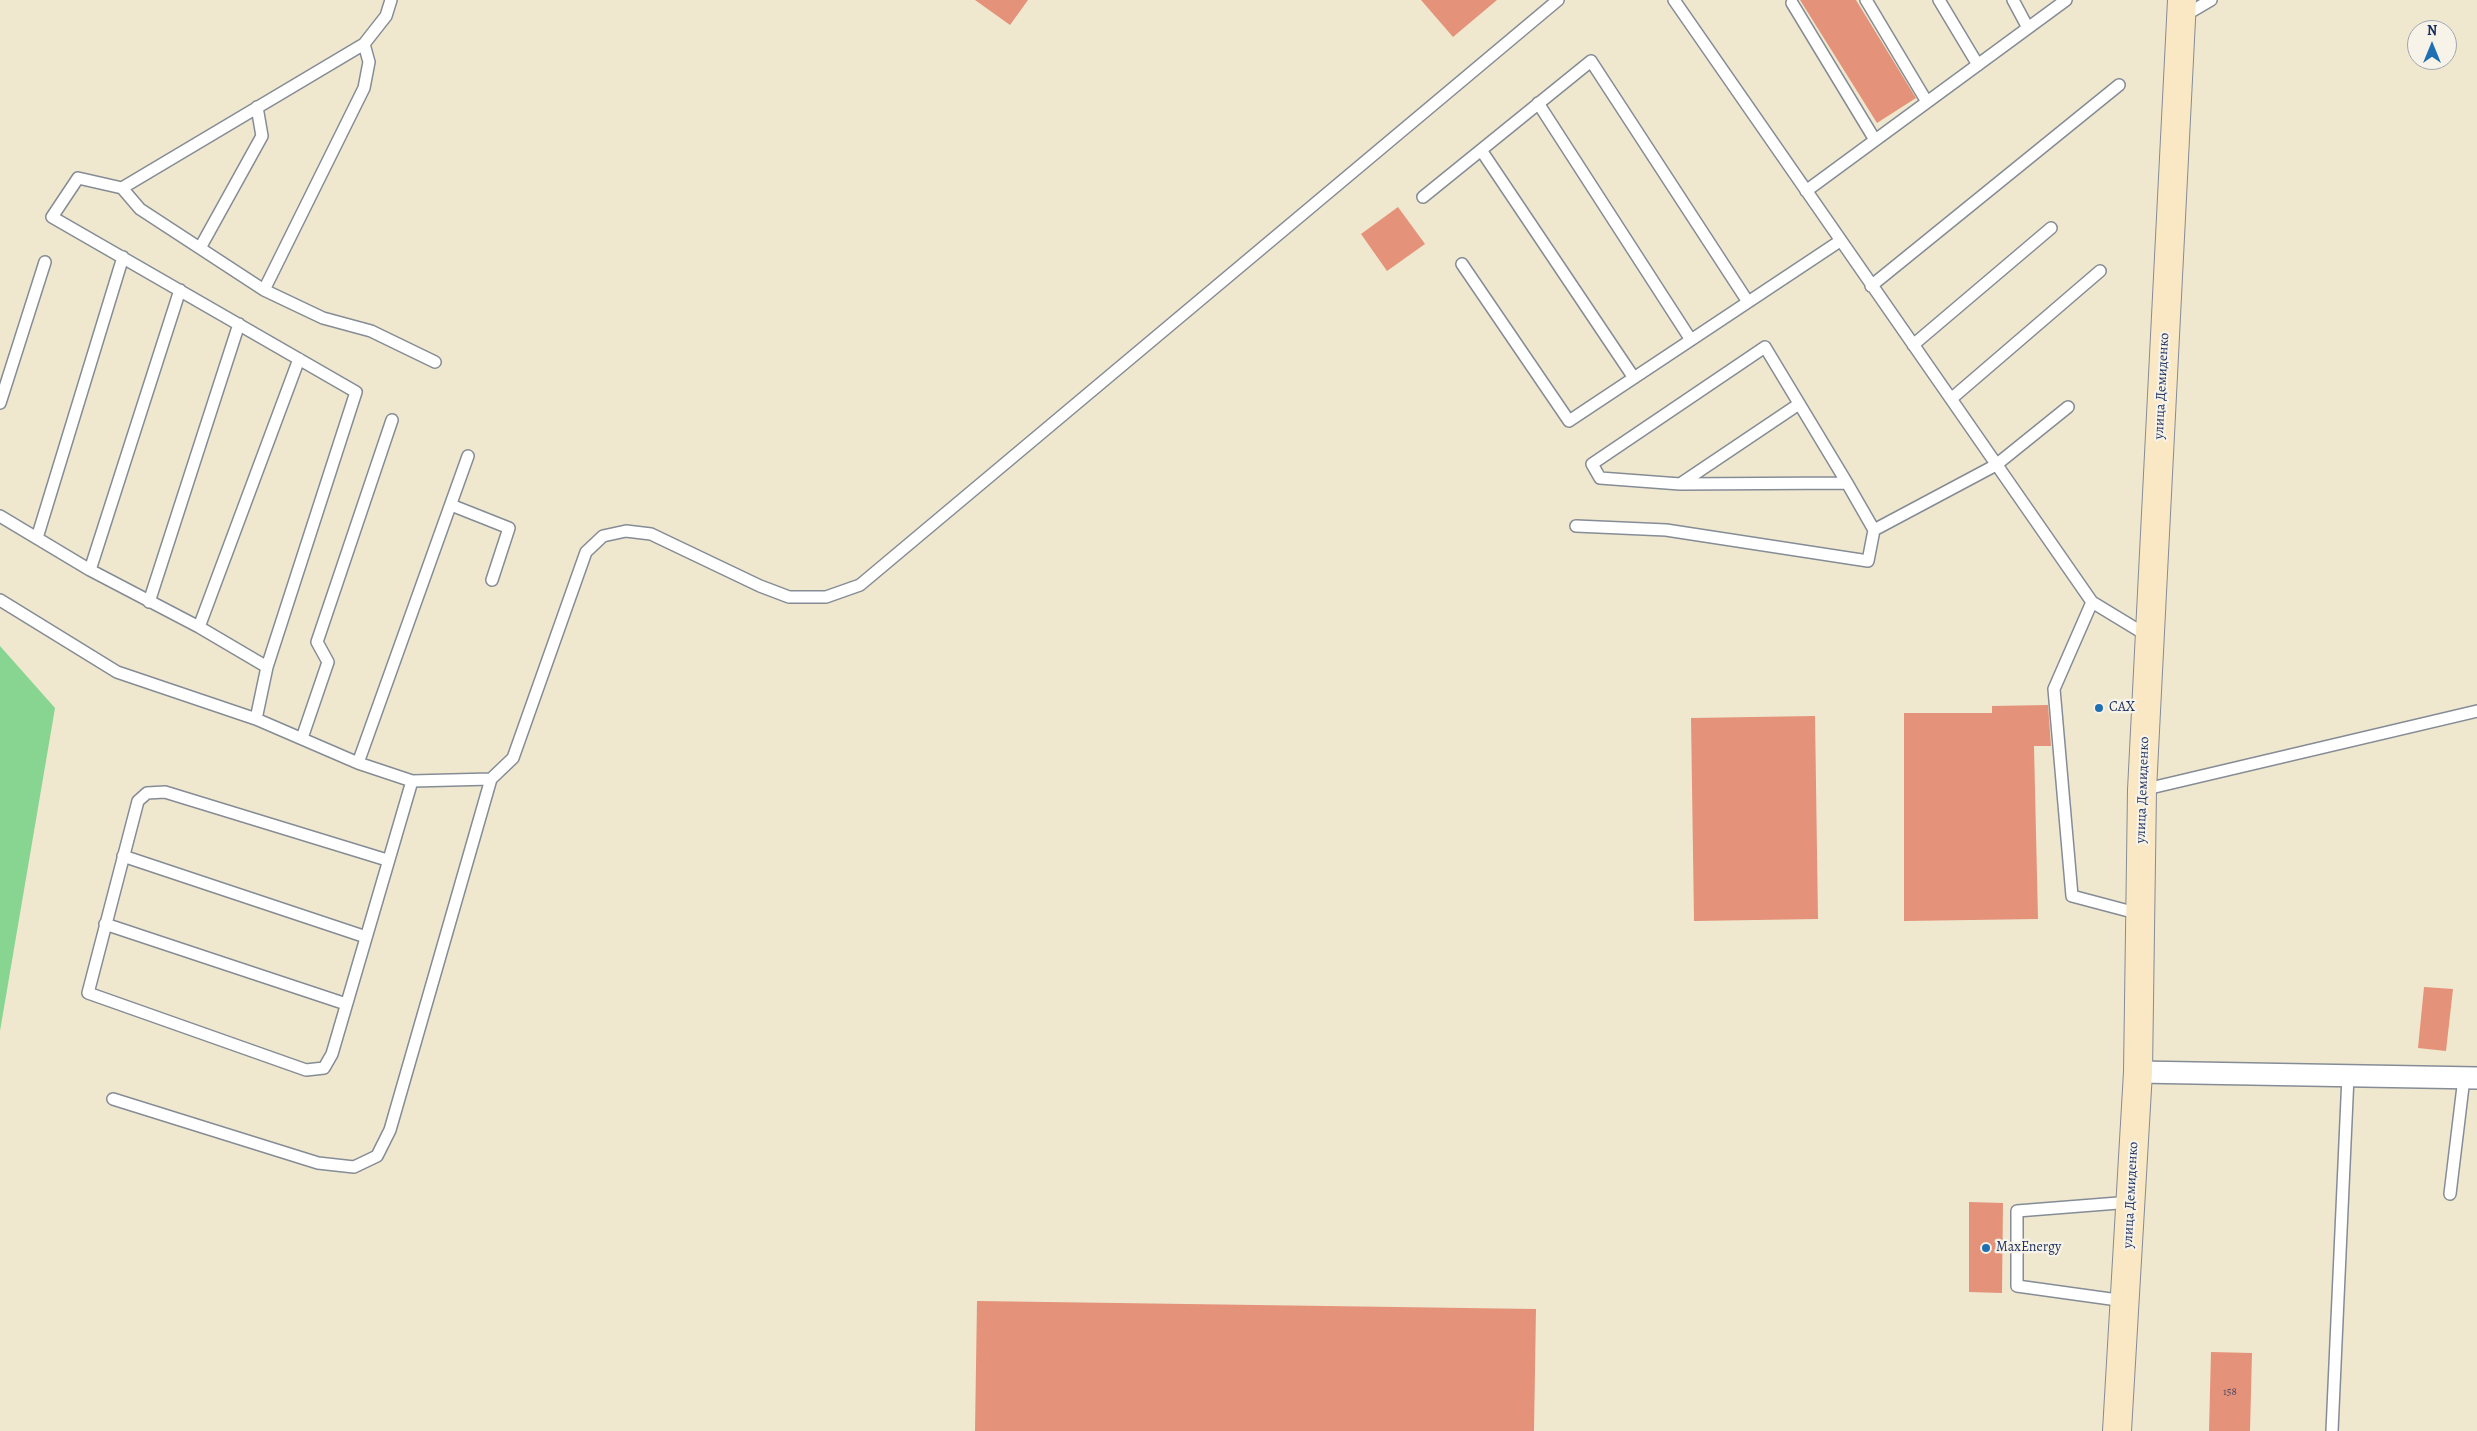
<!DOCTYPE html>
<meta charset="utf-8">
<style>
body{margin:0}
#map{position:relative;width:2477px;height:1431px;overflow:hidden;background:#efe8cf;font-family:Alegreya,serif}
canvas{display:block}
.north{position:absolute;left:2407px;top:20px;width:50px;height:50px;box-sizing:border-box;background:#f7f3e8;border:1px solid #9fa5b1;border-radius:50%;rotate:0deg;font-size:14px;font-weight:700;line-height:20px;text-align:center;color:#1b2f5e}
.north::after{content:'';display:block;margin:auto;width:18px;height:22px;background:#1f6fb2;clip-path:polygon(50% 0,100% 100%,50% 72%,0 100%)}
</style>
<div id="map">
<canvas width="2477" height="1431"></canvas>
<div class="north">N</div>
</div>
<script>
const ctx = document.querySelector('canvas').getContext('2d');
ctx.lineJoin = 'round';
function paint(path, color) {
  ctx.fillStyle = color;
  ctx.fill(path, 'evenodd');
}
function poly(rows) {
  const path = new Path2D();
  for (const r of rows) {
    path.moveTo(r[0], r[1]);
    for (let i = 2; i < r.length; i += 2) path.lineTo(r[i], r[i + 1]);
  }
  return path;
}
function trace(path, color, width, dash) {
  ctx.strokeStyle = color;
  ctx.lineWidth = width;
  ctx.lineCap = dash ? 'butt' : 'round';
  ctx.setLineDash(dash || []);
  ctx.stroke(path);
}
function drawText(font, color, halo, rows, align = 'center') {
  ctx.font = font + ' Alegreya,serif';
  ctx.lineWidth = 4.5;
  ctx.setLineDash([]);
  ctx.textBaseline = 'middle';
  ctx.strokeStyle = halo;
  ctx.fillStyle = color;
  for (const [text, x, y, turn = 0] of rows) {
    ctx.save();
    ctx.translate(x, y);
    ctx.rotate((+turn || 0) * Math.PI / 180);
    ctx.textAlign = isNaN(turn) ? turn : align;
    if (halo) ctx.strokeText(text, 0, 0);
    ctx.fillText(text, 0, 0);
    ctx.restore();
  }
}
const green = poly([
 [0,646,55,708,0,1031]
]);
const building = poly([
 [975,0,1028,0,1010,25],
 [1421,0,1497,0,1453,37],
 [1800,0,1856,0,1916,98,1877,123],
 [1398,207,1425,244,1387,271,1361,234],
 [2048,705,2051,746,2034,746,2038,919,1904,921,1904,713,1992,713,1992,706],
 [1815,716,1818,919,1694,921,1691,718],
 [2424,987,2453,989,2446,1051,2418,1048],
 [1969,1202,2003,1203,2002,1293,1969,1292],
 [977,1301,1536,1309,1534,1431,975,1431],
 [2211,1352,2252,1353,2250,1431,2209,1431]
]);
const service = poly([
 [391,0,386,16,364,44,122,188,78,178,52,217,356,392,267,667,256,719,358,763,412,781,491,779,513,758,586,552,603,536,626,531,651,534,760,586,789,597,826,597,860,585,1558,0],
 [1674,0,2092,602,2148,636],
 [1866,0,1927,102],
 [1939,0,1978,65],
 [2013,0,2028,28],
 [1792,3,1875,140],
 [2182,17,2211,0],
 [1538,103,1691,340],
 [1481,150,1634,378],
 [122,188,140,209,264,290,323,318,371,331,435,362],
 [1806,191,2066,0],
 [1423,197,1591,61,1748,302],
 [200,248,262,136,257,107],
 [1462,264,1569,421,1840,241],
 [1871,286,2119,85],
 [264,290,364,88,369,62,364,44],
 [1913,345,2051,228],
 [1951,399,2100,271],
 [0,403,45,262],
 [1847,483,1680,484,1600,478,1592,464,1765,347,1847,483,1874,530,1996,465,2068,407],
 [1680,484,1799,404],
 [451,505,509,528,492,580],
 [0,516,90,570,199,627,267,667],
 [1576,526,1666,530,1868,561,1874,530],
 [37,538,123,257],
 [90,570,180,290],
 [0,600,117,672,256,719],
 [149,602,239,324],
 [2092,602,2054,689,2072,896,2140,914],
 [199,627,299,359],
 [302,738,328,662,317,642,392,420],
 [358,763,468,456],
 [2142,790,2477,711],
 [123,856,366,937],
 [387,860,165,792,147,793,138,801,88,993,306,1070,324,1068,332,1054,412,781],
 [105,924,346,1004],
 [113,1099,318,1163,354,1167,377,1156,390,1130,491,779],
 [2450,1194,2464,1078],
 [2125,1301,2017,1286,2017,1211,2131,1202],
 [2332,1431,2348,1076]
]);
const minor = poly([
 [2138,1072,2477,1078]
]);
const secondary = poly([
 [2117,1431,2138,1072,2142,790,2182,0]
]);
const markers = [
 [2099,708,5,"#1f6fb2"],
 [1986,1248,5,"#1f6fb2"]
];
const numberNames = [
 ["158",2230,1392]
];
const streetNames = [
 ["улица Демиденко",2162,386,-87],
 ["улица Демиденко",2143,790,-88],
 ["улица Демиденко",2131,1195,-87]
];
const poiNames = [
 ["САХ",2109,708],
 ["MaxEnergy",1996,1248]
];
paint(green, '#88d491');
paint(building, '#e5927a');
trace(service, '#858c96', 14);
trace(minor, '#858c96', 24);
trace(secondary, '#858c96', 30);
trace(service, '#fff', 11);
trace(minor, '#fff', 21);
trace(secondary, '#fae7c3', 28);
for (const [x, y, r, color] of markers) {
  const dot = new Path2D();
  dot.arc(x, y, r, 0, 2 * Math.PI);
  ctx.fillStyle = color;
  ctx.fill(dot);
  trace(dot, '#f7f3e8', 2);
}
drawText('11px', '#4e4865', null, numberNames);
drawText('14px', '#1b2f5e', '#f7f3e8', streetNames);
drawText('14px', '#1b2f5e', '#f7f3e8', poiNames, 'left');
</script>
